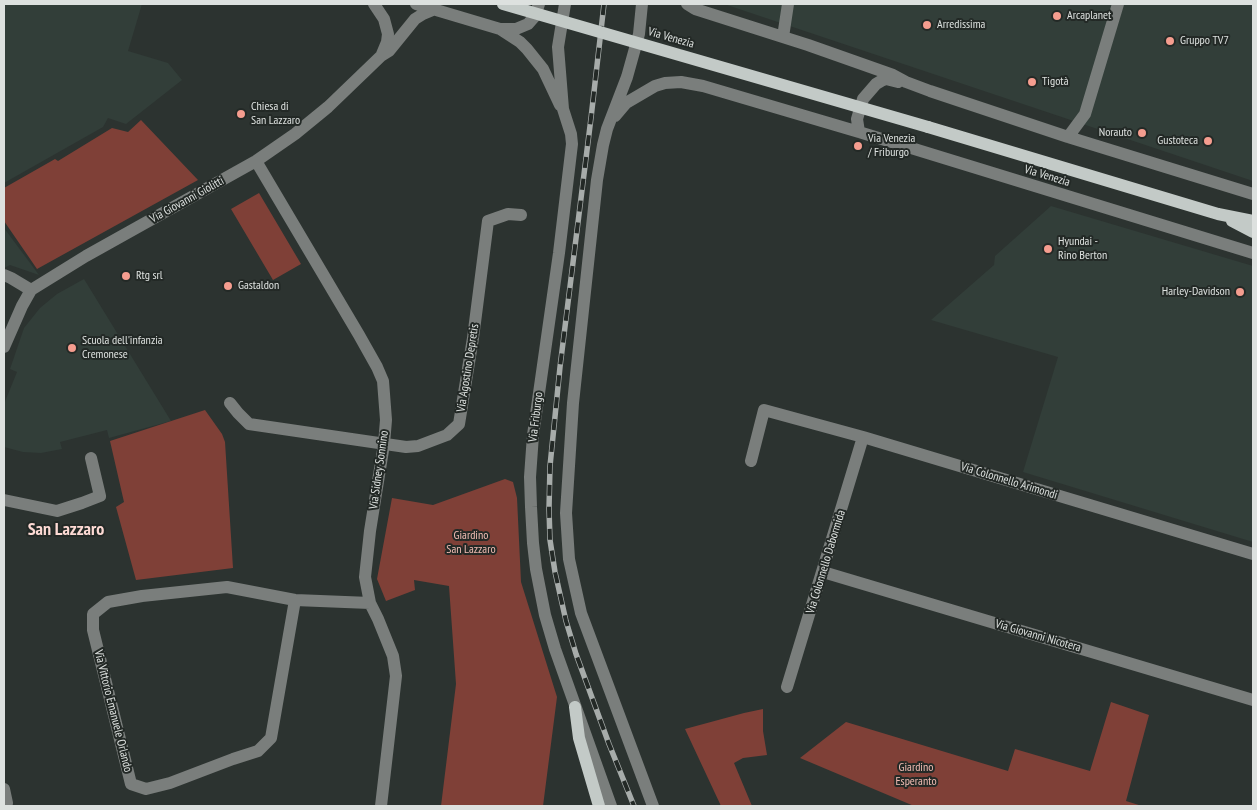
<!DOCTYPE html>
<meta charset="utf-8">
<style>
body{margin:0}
#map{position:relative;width:1257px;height:810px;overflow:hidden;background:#2c3330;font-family:"PT Sans Narrow",sans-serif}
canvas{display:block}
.frame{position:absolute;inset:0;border:5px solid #dde1df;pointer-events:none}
</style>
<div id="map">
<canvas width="1257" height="810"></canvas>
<div class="frame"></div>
</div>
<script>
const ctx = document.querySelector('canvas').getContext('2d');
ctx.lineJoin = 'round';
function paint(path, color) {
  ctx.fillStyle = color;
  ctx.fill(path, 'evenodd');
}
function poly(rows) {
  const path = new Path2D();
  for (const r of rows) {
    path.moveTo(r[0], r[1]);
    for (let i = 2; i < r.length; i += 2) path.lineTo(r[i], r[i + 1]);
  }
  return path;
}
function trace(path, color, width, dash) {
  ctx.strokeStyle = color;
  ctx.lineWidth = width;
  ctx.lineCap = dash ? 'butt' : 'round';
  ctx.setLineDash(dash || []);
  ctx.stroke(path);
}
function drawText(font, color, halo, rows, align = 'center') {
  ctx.font = font + ' "PT Sans Narrow",sans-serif';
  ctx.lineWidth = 4;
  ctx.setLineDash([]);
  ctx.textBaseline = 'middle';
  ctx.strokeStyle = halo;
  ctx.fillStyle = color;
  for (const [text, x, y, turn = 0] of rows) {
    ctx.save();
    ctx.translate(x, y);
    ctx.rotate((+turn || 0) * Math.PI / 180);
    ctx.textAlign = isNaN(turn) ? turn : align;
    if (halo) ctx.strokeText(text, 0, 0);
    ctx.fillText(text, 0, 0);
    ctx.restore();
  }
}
const built = poly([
 [4,4,142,4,128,51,168,63,182,80,126,124,108,118,103,127,4,183],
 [724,4,1253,4,1253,181],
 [1051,206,1253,266,1253,542,1023,472,1058,357,931,320,994,265,995,256],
 [4,228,39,275,10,265,4,268],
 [84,279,171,421,109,438,107,430,60,442,62,449,41,453,23,452,4,447,4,404,17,372,10,369,24,328,40,308,57,294]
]);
const green = poly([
 [141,120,198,180,37,269,4,221,4,188,55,159,58,161,112,128,128,132],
 [259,193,301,264,273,280,231,209],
 [205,410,222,434,225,442,233,568,136,580,116,507,124,502,110,441],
 [505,479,513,482,517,498,521,582,557,697,543,806,441,806,456,684,449,586,414,580,415,590,386,601,377,579,392,498,433,505],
 [1111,702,1149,715,1126,801,1142,806,914,806,800,758,846,722,1008,771,1015,749,1090,771],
 [763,709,763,731,767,755,743,758,734,763,752,806,721,806,685,729,744,713]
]);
const minor = poly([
 [374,4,384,19,388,34,387,42,382,54],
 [416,4,500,29,520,42,527,49,543,69,560,105],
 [565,4,558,47,563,109,571,134,572,144,559,253,533,435,530,477,531,507,533,543,536,569,545,615,555,649,611,806],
 [642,4,639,34,627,77,607,129,603,145,597,180,573,403,566,513,569,559,581,613,653,806],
 [687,4,695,9,808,45,893,75,906,82,930,91,1068,137,1253,194],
 [500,29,516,29,528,24,535,16,539,4],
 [783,37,788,4],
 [615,116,626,103,655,86,665,83,681,82,703,86,859,132,1253,253],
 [859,132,857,119,863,99,876,84,881,81,886,79,898,82],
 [1068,137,1085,114,1118,4],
 [256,161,359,335,377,367,383,381,386,420,384,444,370,531,365,577,370,603,378,619,393,656,396,676,381,806],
 [4,275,11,278,31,290],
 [4,347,22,306,31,290,86,256,256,161,295,134,328,107,381,56,389,51,415,19,423,14,435,9],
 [230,403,238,413,249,424,406,447,418,446,447,435,459,424,473,338,488,221,508,214,521,215],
 [751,461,764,410,863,437,1253,554],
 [4,500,57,511,82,503,100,496,91,458],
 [823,572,1253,700],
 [295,600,271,738,258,751,233,759,170,783,146,789,131,784,93,630,93,614,108,602,142,596,227,587,295,600,370,603],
 [787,687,863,437],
 [4,789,7,803]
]);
const major = poly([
 [928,127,1218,214,1253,221],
 [1232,221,1253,232],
 [575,707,579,738,599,806]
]);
const rail = poly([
 [604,4,591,118,560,367,550,466,549,509,550,540,555,572,566,621,576,654,609,744,634,806]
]);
const majorBridge = poly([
 [503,4,928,127]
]);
const markers = [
 [1057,16,5,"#f59d8f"],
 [927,25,5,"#f59d8f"],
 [1170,41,5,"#f59d8f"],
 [1032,82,5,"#f59d8f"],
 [241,114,5,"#f59d8f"],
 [1142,133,5,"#f59d8f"],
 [1208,141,5,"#f59d8f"],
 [858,146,5,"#f59d8f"],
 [1048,249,5,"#f59d8f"],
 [126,276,5,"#f59d8f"],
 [228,286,5,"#f59d8f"],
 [1240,292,5,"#f59d8f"],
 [72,348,5,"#f59d8f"]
];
const poiNames = [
 ["Arcaplanet",1067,16],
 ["Arredissima",937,25],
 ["Gruppo TV7",1180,41],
 ["Tigotà",1042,82],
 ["Chiesa di",251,107],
 ["San Lazzaro",251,121],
 ["Norauto",1132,133,"right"],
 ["Via Venezia",868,139],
 ["/ Friburgo",868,153],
 ["Gustoteca",1198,141,"right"],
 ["Hyundai -",1058,242],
 ["Rino Berton",1058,256],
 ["Rtg srl",136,276],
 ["Gastaldon",238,286],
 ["Harley-Davidson",1230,292,"right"],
 ["Scuola dell'infanzia",82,341],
 ["Cremonese",82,355]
];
const streetNames = [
 ["Via Venezia",671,38,16],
 ["Via Venezia",1047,176,17],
 ["Via Giovanni Giolitti",187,200,-29],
 ["Via Agostino Depretis",468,368,-81],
 ["Via Friburgo",536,417,-83],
 ["Via Sidney Sonnino",379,470,-82],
 ["Via Colonnello Arimondi",1009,481,17],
 ["Via Colonnello Dabormida",826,562,-73],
 ["Via Giovanni Nicotera",1038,636,16],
 ["Via Vittorio Emanuele Orlando",113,711,76]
];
const parkNames = [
 ["Giardino",471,536],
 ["San Lazzaro",471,550],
 ["Giardino",916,768],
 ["Esperanto",916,782]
];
const districtNames = [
 ["San Lazzaro",66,530]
];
paint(built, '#323e39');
paint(green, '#7f4037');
trace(minor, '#7a7e7c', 12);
trace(major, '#c3cac7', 12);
trace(rail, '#a7acaa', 5.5);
trace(rail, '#232926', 4, [11]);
trace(majorBridge, '#c3cac7', 12);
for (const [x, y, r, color] of markers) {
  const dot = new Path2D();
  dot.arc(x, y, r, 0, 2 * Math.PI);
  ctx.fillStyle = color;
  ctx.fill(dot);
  trace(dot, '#232926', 2);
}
drawText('12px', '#dde1df', '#232926', poiNames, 'left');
drawText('12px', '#dde1df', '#232926', streetNames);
drawText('12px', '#f2bdb4', '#232926', parkNames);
drawText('bold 18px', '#fddad4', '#232926', districtNames);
</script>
